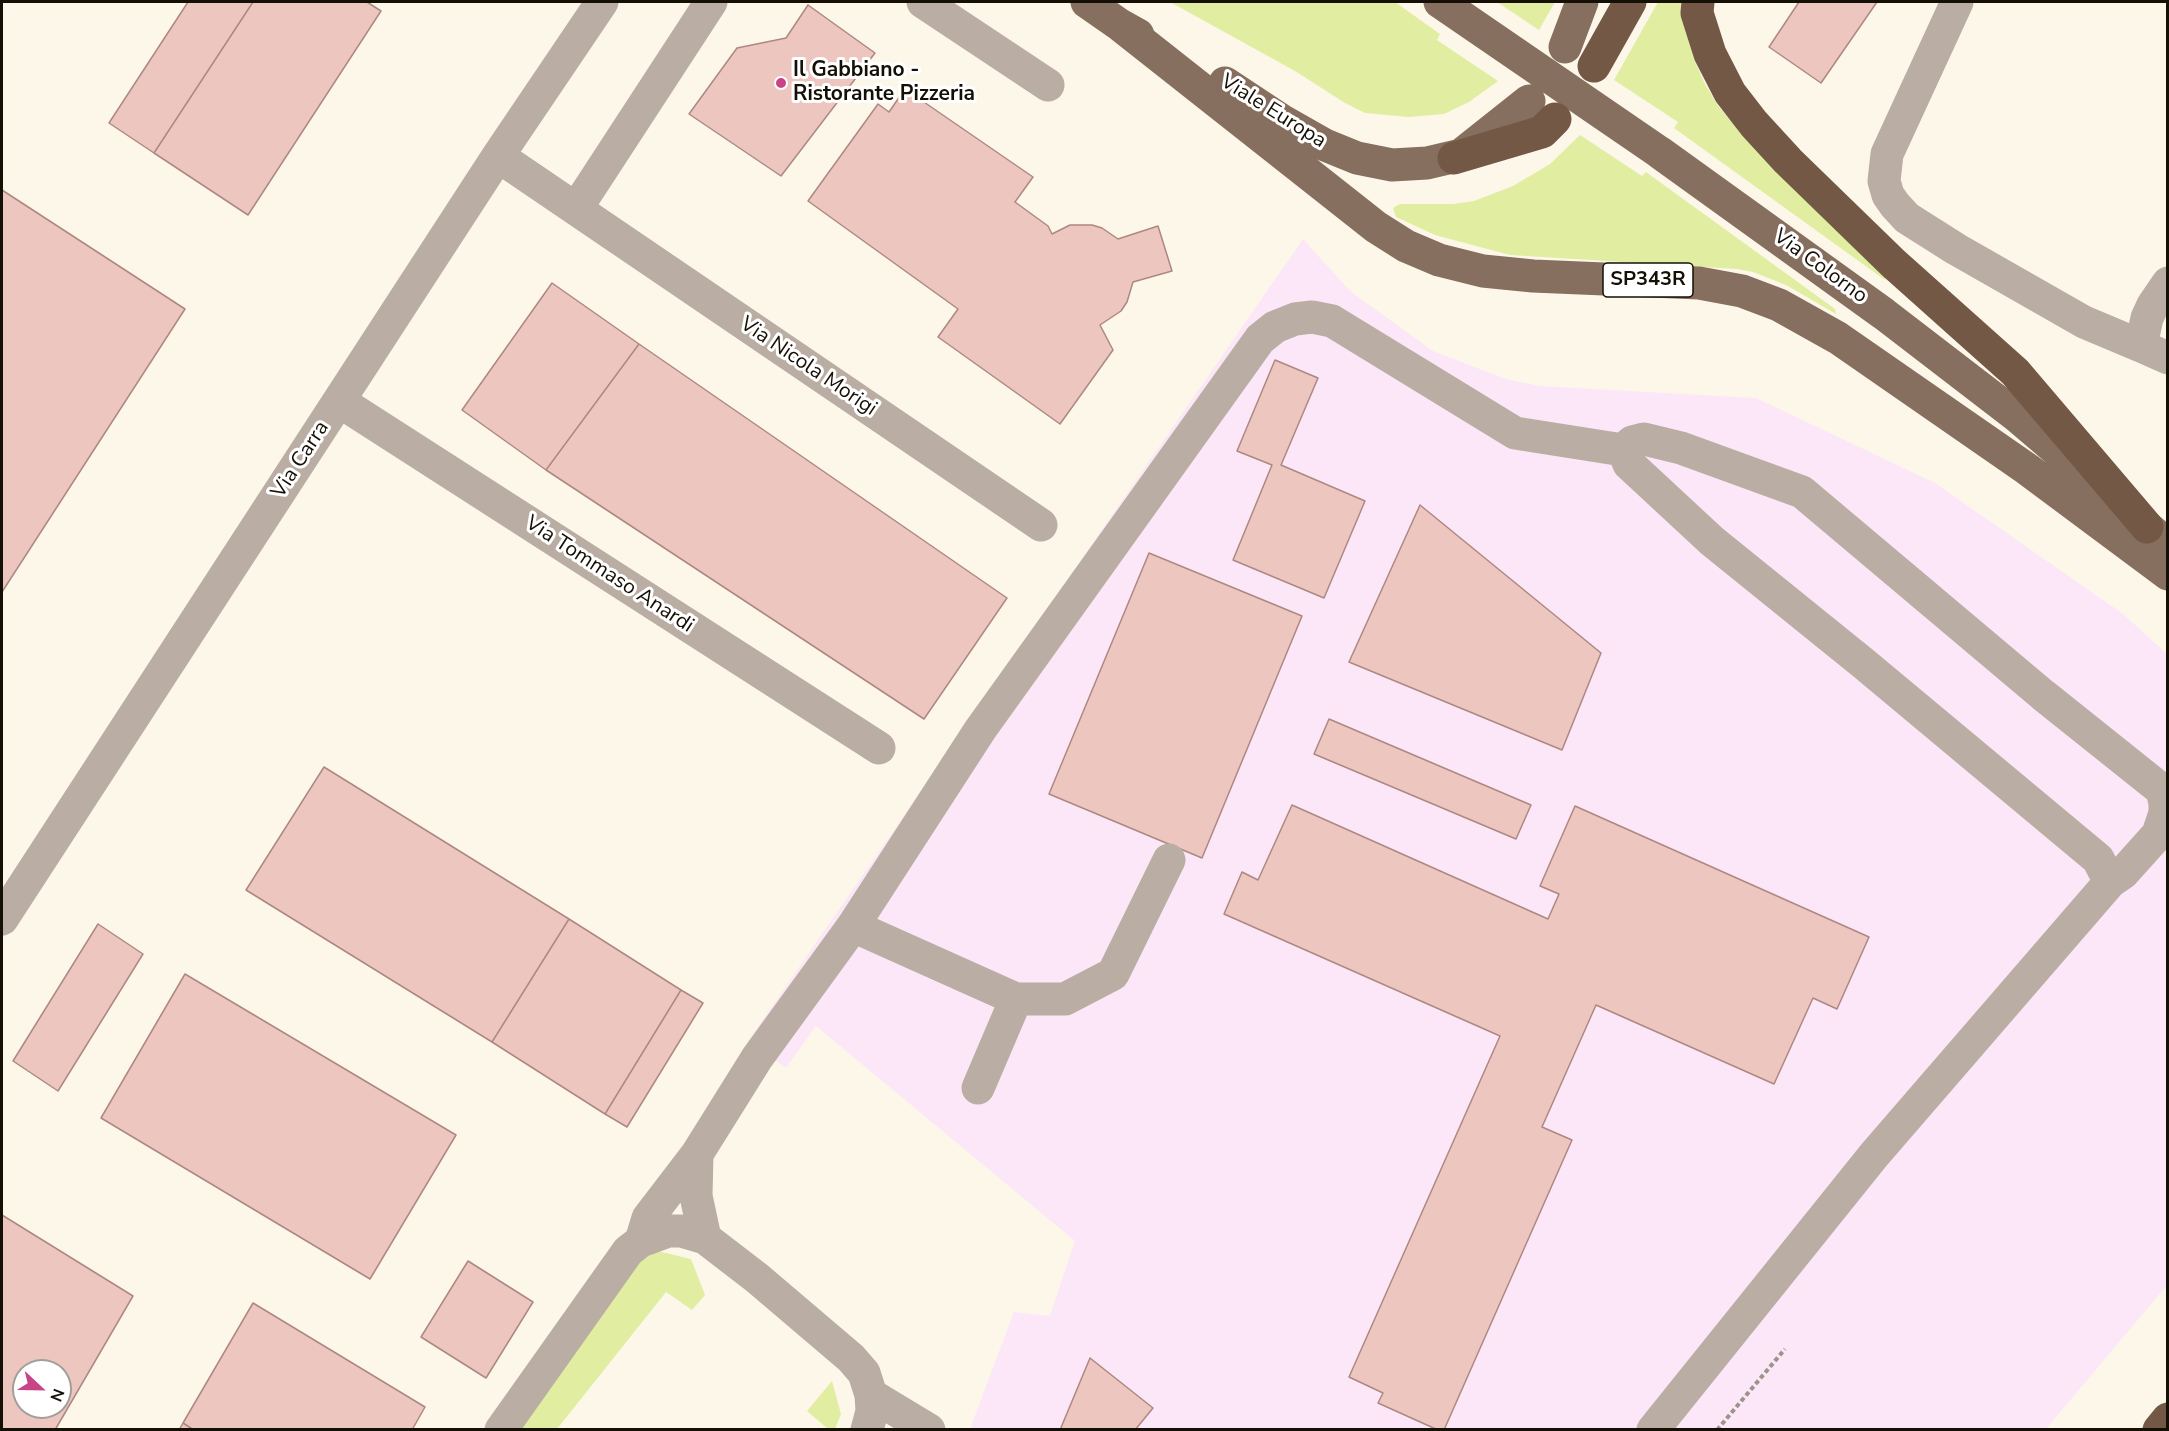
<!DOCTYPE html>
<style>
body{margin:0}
#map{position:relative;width:2169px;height:1431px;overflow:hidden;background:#fdf7ea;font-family:"Nunito Sans",sans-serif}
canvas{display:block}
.frame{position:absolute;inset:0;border:3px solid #151005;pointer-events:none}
.north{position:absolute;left:12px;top:1359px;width:60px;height:60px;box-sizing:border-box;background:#fff;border:2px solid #a19f9b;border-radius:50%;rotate:112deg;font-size:16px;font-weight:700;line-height:24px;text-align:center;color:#151005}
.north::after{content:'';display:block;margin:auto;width:21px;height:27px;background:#c94486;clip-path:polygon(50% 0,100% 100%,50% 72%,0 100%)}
</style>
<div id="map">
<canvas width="2169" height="1431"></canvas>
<div class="frame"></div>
<div class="north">N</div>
</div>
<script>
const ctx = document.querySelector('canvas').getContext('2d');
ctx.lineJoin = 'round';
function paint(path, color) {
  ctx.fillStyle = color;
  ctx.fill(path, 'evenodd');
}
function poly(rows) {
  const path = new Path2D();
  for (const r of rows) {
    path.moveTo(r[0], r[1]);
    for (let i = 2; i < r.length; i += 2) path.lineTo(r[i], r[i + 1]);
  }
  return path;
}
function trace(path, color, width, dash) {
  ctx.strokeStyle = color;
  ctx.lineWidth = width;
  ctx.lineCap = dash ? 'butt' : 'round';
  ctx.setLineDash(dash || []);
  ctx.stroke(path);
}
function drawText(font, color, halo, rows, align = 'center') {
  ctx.font = font + ' "Nunito Sans",sans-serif';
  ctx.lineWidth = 6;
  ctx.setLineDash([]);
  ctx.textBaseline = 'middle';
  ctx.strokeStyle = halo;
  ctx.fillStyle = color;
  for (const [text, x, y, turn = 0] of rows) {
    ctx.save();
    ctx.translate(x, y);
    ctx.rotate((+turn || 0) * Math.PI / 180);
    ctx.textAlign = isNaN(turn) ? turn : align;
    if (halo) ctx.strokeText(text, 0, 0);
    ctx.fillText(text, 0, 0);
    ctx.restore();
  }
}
const industrial = poly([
 [1303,239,1351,292,1433,351,1506,379,1539,386,1756,398,1935,483,2123,614,2167,654,2167,1285,2046,1429,970,1429,1014,1312,1050,1316,1075,1241,816,1026,786,1068,748,1041]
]);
const green = poly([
 [1170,2,1395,2,1440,34,1437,40,1498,81,1469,102,1444,114,1409,117,1365,113,1345,103,1295,71],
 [1497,2,1555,2,1539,30],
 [1658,2,1685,2,1688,36,1694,59,1704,82,1718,106,1761,155,1886,278,1885,280,1674,128,1678,122,1614,80],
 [1580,135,1642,176,1646,172,1835,309,1836,314,1786,285,1753,272,1737,269,1510,255,1435,235,1396,217,1393,208,1400,204,1453,204,1474,201,1513,186,1550,164],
 [658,1251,691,1259,705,1295,692,1310,666,1292,557,1429,520,1430,615,1275],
 [832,1381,841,1414,835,1429,828,1429,807,1411]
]);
const building = poly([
 [188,2,253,2,154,153,109,123,188,2],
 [253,2,367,2,381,11,248,215,154,153,253,2],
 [1799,2,1877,2,1821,83,1769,47,1799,2],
 [808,5,875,53,781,176,689,114,737,48,786,38,808,5],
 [905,89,1033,177,1015,202,1048,226,1052,234,1070,225,1092,225,1102,228,1118,239,1158,226,1172,271,1133,282,1127,302,1121,311,1100,325,1113,350,1060,424,938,337,958,309,808,201,878,104,889,112,905,89],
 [2,190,185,309,2,592,2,190],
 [552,283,639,344,546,470,462,410,552,283],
 [639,344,1007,598,924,719,546,470,639,344],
 [1275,360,1318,378,1281,465,1365,501,1324,598,1233,560,1272,465,1237,451,1275,360],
 [1420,505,1601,653,1562,750,1349,662,1420,505],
 [1149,553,1302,616,1202,858,1049,794,1149,553],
 [1329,719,1531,805,1516,839,1314,754,1329,719],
 [324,767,569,919,492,1042,246,890,324,767],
 [1292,805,1548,919,1559,894,1540,886,1575,806,1869,937,1837,1009,1813,998,1774,1084,1596,1005,1542,1127,1572,1140,1444,1430,1438,1430,1378,1403,1383,1393,1349,1377,1500,1036,1224,914,1242,872,1258,880,1292,805],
 [569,919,681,990,605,1114,492,1042,569,919],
 [98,924,143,954,58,1091,13,1061,98,924],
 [185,974,456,1135,370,1279,101,1118,185,974],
 [681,990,703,1003,627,1127,605,1114,681,990],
 [2,1215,133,1296,55,1430,2,1430,2,1215],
 [24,1371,60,1371,60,1407,24,1407,24,1371],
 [468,1261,533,1302,486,1378,421,1337,468,1261],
 [253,1303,425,1407,412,1430,194,1430,183,1423,253,1303],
 [1090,1358,1153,1408,1135,1430,1060,1430,1090,1358],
 [183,1423,194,1430,179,1430,183,1423]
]);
const path = poly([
 [1717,1430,1785,1349]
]);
const minor = poly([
 [923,2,1048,85],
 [1957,2,1887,154,1884,181,1888,195,1895,205,1907,218,1956,249,2084,322,2141,346],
 [498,156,1041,525],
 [576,209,711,2],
 [2168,283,2153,305,2147,318,2141,346,2168,358],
 [339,401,879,748],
 [1169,860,1113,974,1065,999,1016,999,853,926,980,730,1260,339,1275,327,1295,319,1312,317,1332,321,1515,433,1623,450],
 [2,919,498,156,602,2],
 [978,1088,1016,999],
 [697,1154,696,1196,705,1238],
 [641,1241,648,1218,697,1154,757,1058,853,926],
 [871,1395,929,1430],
 [501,1430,628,1251,641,1241,668,1231,681,1231,705,1238,757,1278,851,1358,864,1373,871,1395,872,1411,867,1430],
 [1653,1430,1874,1155,2110,882,2123,873,2158,834,2165,813,2165,803,2162,790,2043,695,1802,492,1681,448,1644,439,1632,442,1623,450,1629,464,1712,541,1863,663,2098,859,2110,882]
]);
const major = poly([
 [1087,2,1120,25,1138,35],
 [1440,2,1659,152,1884,314,2018,417,2168,545],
 [1120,25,1376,227,1406,246,1439,260,1483,271,1533,276,1699,283,1742,291,1779,305,1838,338,2027,469,2168,574],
 [1565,47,1582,2],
 [1225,83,1281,120,1325,145,1357,158,1392,165,1427,163,1461,155,1529,101]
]);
const highway = poly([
 [1698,2,1697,13,1710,54,1730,93,1754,124,1788,161,1893,263,2015,372,2147,527],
 [1594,66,1630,2],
 [1454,158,1542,132,1555,119],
 [2159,1430,2168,1419]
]);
const markers = [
 [781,83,6,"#c94486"]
];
const shields = [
 [1648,280,90]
];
const shieldNames = [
 ["SP343R",1648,280]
];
const poiNames = [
 ["Il Gabbiano -",793,71],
 ["Ristorante Pizzeria",793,95]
];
const streetNames = [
 ["Viale Europa",1273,112,32],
 ["Via Colorno",1820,267,36],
 ["Via Nicola Morigi",808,367,34],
 ["Via Carra",301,460,-57],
 ["Via Tommaso Anardi",609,575,33]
];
paint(industrial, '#fbe7f7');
paint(green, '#e1eda1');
paint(building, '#edc6bf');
trace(building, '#ad8882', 1.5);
trace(path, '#9b9589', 4, [4.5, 3]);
trace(minor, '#baada3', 33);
trace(major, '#866f5e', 33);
trace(highway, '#735945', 33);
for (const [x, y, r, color] of markers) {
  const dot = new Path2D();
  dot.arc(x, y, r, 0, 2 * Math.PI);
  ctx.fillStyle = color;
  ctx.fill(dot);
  trace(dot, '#fff', 2);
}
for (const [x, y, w] of shields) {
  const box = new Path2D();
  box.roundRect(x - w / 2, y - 17, w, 34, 4.5);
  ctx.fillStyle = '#fff';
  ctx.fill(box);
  trace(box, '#151005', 1.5);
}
drawText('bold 20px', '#151005', null, shieldNames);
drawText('bold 21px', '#151005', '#fff', poiNames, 'left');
drawText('21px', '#151005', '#fff', streetNames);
</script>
